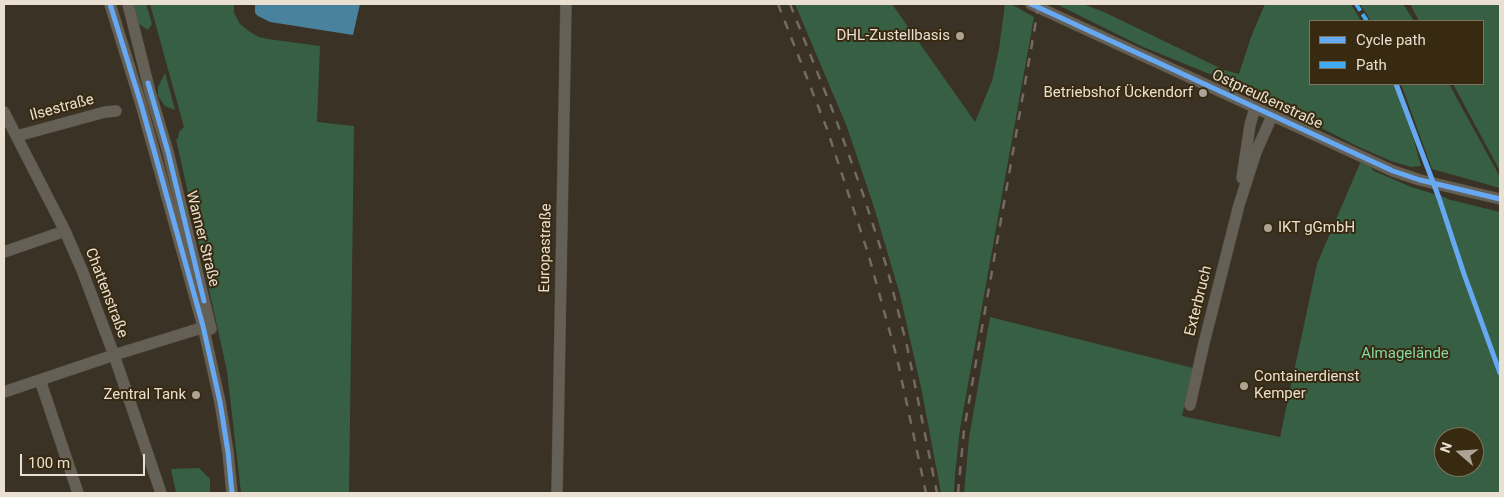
<!DOCTYPE html>
<meta charset="utf-8">
<style>
body{margin:0}
#map{position:relative;width:1504px;height:497px;overflow:hidden;background:#3a3224;font-family:Roboto,sans-serif}
canvas{display:block}
.frame{position:absolute;inset:0;border:5px solid #e9e0d1;pointer-events:none}
.legend{position:absolute;left:1309px;top:20px;width:175px;height:65px;box-sizing:border-box;background:#382a11;border:1px solid #7f735e;margin:0;padding:6px 9px;list-style:none;font-size:15px;color:#e9e0d1}
.legend li{display:flex;align-items:center;gap:10px;height:25px}
.legend b{width:25px;border:1px solid #7f735e}
.north{position:absolute;left:1434px;top:427px;width:50px;height:50px;box-sizing:border-box;background:#382a11;border:1px solid #7f735e;border-radius:50%;rotate:289deg;font-size:14px;font-weight:700;line-height:20px;text-align:center;color:#e9e0d1}
.north::after{content:'';display:block;margin:auto;width:18px;height:22px;background:#aca394;clip-path:polygon(50% 0,100% 100%,50% 72%,0 100%)}
.scale{position:absolute;left:20px;top:454px;width:125px;height:22px;box-sizing:border-box;border:2px solid #e9e0d1;border-top:0;padding-left:6px;font-size:15px;line-height:18px;white-space:nowrap;color:#e9e0d1;-webkit-text-stroke:4px #382a11;paint-order:stroke}
</style>
<div id="map">
<canvas width="1504" height="497"></canvas>
<div class="frame"></div>
<ul class="legend">
<li><b style="height:6px;background:#66a8f1"></b>Cycle path</li>
<li><b style="height:6px;background:#42abf6"></b>Path</li>
</ul>
<div class="north">N</div>
<div class="scale">100 m</div>
</div>
<script>
const ctx = document.querySelector('canvas').getContext('2d');
ctx.lineJoin = 'round';
function paint(path, color) {
  ctx.fillStyle = color;
  ctx.fill(path, 'evenodd');
}
function poly(rows) {
  const path = new Path2D();
  for (const r of rows) {
    path.moveTo(r[0], r[1]);
    for (let i = 2; i < r.length; i += 2) path.lineTo(r[i], r[i + 1]);
  }
  return path;
}
function trace(path, color, width, dash) {
  ctx.strokeStyle = color;
  ctx.lineWidth = width;
  ctx.lineCap = dash ? 'butt' : 'round';
  ctx.setLineDash(dash || []);
  ctx.stroke(path);
}
function drawText(font, color, halo, rows, align = 'center') {
  ctx.font = font + ' Roboto,sans-serif';
  ctx.lineWidth = 4;
  ctx.setLineDash([]);
  ctx.textBaseline = 'middle';
  ctx.strokeStyle = halo;
  ctx.fillStyle = color;
  for (const [text, x, y, turn = 0] of rows) {
    ctx.save();
    ctx.translate(x, y);
    ctx.rotate((+turn || 0) * Math.PI / 180);
    ctx.textAlign = isNaN(turn) ? turn : align;
    if (halo) ctx.strokeText(text, 0, 0);
    ctx.fillText(text, 0, 0);
    ctx.restore();
  }
}
const green = poly([
 [133,4,146,4,152,24,148,30,139,24],
 [150,4,234,4,234,13,240,24,250,32,259,37,268,39,320,46,317,122,354,126,349,493,241,493,227,371,176,139,178,139,179,132,184,127],
 [795,4,892,4,975,122,992,81,999,49,1005,4,1011,4,1034,17,960,429,955,474,954,493,941,493,922,392,900,295,874,207,847,127],
 [1056,4,1083,4,1104,12,1224,70,1239,74,1251,37,1265,4,1351,4,1361,21,1310,21,1310,84,1394,84,1413,137,1421,166,1411,167,1391,161,1359,147,1234,84,1141,46],
 [1360,4,1403,4,1414,21,1371,21],
 [1410,4,1500,4,1500,171,1453,84,1483,84,1483,21,1419,21],
 [165,73,175,110,165,106,158,96,158,87],
 [1401,84,1449,84,1500,177,1500,188,1432,169],
 [1361,161,1368,165,1374,171,1411,187,1447,198,1447,199,1500,212,1500,493,964,493,969,438,990,317,1193,368,1182,416,1280,437,1317,264],
 [1444,437,1474,437,1474,467,1444,467],
 [199,468,210,479,210,493,176,493,171,469]
]);
const water = poly([
 [255,4,360,4,353,35,270,22,258,16,255,13]
]);
const minor = poly([
 [110,4,141,104,203,326,220,402,228,452,232,493],
 [128,4,150,92,168,152,211,329],
 [1031,4,1393,171,1420,180,1500,199],
 [4,112,65,231,82,270,114,355,161,493],
 [17,136,105,112,116,111],
 [1242,178,1250,125,1255,108],
 [4,252,65,231],
 [40,380,78,493],
 [4,392,114,355,208,326],
 [1190,405,1204,343,1239,205,1256,152,1272,116],
 [557,493,566,4]
]);
const rail = poly([
 [778,4,827,129,868,253,897,358,926,493],
 [790,4,834,114,863,194,887,268,907,346,937,493],
 [958,493,964,430,1039,4]
]);
const quiet = poly([
 [1356,4,1367,21]
]);
const cycleway = poly([
 [110,4,141,104,203,326,220,402,228,452,232,493],
 [1031,4,1393,171,1420,180,1500,199],
 [148,83,168,152,204,301],
 [1396,84,1439,198,1464,274,1500,373]
]);
const markers = [
 [960,36,5,"#aca394"],
 [1203,93,5,"#aca394"],
 [1268,228,5,"#aca394"],
 [1244,386,5,"#aca394"],
 [196,395,5,"#aca394"]
];
const poiNames = [
 ["DHL-Zustellbasis",950,36],
 ["Betriebshof Ückendorf",1193,93],
 ["IKT gGmbH",1278,228,"left"],
 ["Containerdienst",1254,377,"left"],
 ["Kemper",1254,394,"left"],
 ["Zentral Tank",186,395]
];
const streetNames = [
 ["Ostpreußenstraße",1267,100,25],
 ["Ilsestraße",62,108,-15],
 ["Wanner Straße",202,239,76],
 ["Europastraße",546,248,-89],
 ["Chattenstraße",106,293,69],
 ["Exterbruch",1199,301,-76]
];
const parkNames = [
 ["Almagelände",1405,354]
];
paint(green, '#365f44');
paint(water, '#49829c');
trace(minor, '#544d41', 12);
trace(minor, '#656056', 11);
trace(rail, '#716b61', 2.5, [9, 9]);
trace(quiet, '#42abf6', 4, [8, 4]);
trace(cycleway, '#66a8f1', 5);
for (const [x, y, r, color] of markers) {
  const dot = new Path2D();
  dot.arc(x, y, r, 0, 2 * Math.PI);
  ctx.fillStyle = color;
  ctx.fill(dot);
  trace(dot, '#382a11', 2);
}
drawText('15px', '#e9e0d1', '#382a11', poiNames, 'right');
drawText('15px', '#e9e0d1', '#382a11', streetNames);
drawText('15px', '#83d8a5', '#382a11', parkNames);
</script>
